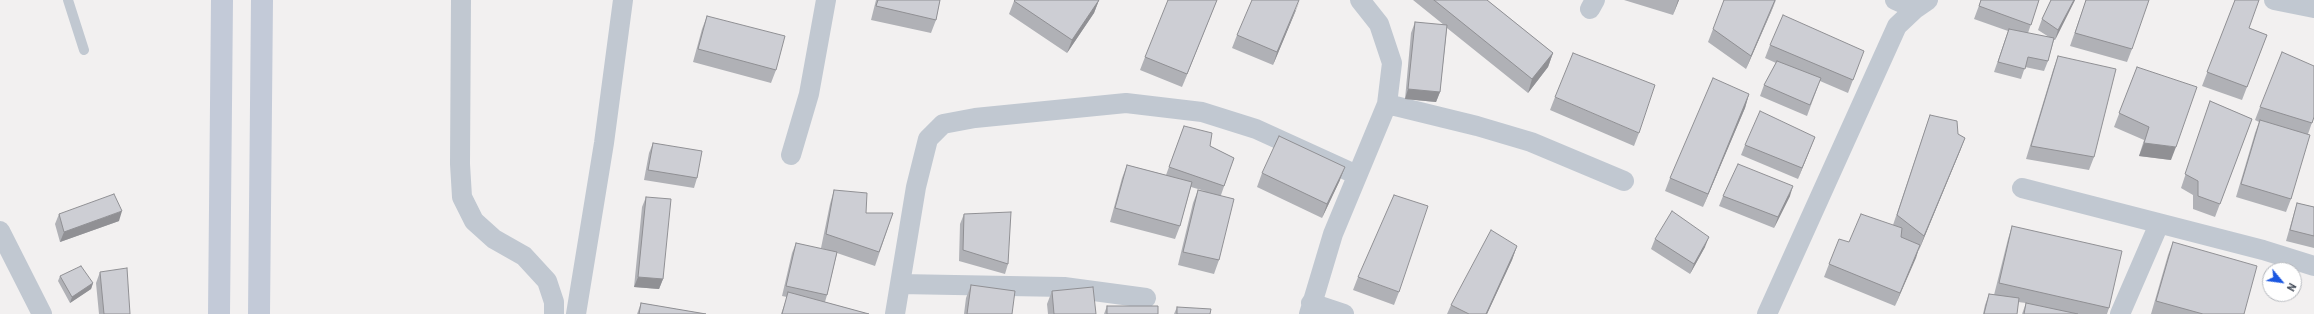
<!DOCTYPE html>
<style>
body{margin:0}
#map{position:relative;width:2314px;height:314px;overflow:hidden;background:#f2f0f0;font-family:Barlow,sans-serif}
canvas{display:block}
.north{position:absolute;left:2262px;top:262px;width:40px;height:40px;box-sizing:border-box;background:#fff;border:1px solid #b6b9be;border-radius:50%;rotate:119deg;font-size:11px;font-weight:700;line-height:16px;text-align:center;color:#48505d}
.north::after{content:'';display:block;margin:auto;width:14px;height:18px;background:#1b57e1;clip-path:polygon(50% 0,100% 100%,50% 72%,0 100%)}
</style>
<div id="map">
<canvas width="2314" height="314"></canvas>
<div class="north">N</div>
</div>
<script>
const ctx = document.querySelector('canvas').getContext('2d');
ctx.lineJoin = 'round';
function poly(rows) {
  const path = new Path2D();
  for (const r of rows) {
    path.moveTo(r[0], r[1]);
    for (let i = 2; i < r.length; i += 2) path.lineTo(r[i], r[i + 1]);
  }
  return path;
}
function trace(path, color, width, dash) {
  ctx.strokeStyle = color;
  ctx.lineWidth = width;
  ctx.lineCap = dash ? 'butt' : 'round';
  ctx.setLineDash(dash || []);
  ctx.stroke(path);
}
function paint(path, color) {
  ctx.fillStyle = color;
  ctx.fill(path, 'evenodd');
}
const service = poly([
 [68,0,84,50]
]);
const minor = poly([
 [461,0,460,164,462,197,474,221,494,239,524,256,547,281,554,302,554,314],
 [1895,0,1915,9],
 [2274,0,2314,8],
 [1590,9,1595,0],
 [1387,104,1477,126,1531,142,1624,181],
 [791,155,809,94,826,0],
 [2022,188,2263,250,2314,266],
 [0,231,42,314],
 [900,284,1064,287,1146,298],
 [1311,303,1344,314],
 [576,314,604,143,623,0],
 [895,314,916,187,928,139,943,124,975,118,1126,103,1202,112,1256,129,1357,175],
 [1309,314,1333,234,1387,104,1392,63,1379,24,1360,0],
 [1767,314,1897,26,1915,9,1928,0],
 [2120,314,2159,224]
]);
const secondary = poly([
 [219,314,222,0],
 [259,314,262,0]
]);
const wall = poly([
 [876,0,940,0,936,20,931,33,871,20],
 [1099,0,1094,13,1067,53,1009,14,1014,1],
 [1217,0,1182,87,1140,70,1145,57],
 [1413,0,1487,0,1553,53,1548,67,1528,93,1447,28,1440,92,1436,102,1405,99,1411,33,1415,22,1444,25],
 [1624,0,1679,0,1673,15],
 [1776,0,1771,12,1746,69,1708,42,1713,29],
 [1981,0,2039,0,2028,33,2049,37,2038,30,2042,19,2051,0,2075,0,2055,40,2054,40,2048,61,2044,71,2025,67,2021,79,1994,72,2008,31,1974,19],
 [2086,0,2132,49,2127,62,2070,46],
 [2235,0,2249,28,2267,35,2242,100,2202,86],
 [1296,10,1273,65,1232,48,1237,35],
 [707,16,776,70,771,83,693,62,702,29],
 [1770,45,1859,64,1848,93,1820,81,1807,116,1760,96,1764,85,1776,63,1765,58],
 [2058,56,2094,157,2089,170,2026,159,2053,70],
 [2137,67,2171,160,2139,156,2144,140,2114,127],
 [1749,94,1745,108,1703,207,1665,191,1670,178],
 [1555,97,1639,133,1634,146,1550,110],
 [2210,101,2252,119,2215,217,2193,209,2193,195,2181,188],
 [2260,107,2314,117,2308,134,2291,199,2286,212,2236,197,2255,133,2259,122,2255,120],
 [1930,115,1958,134,1965,138,1960,151,1919,250,1919,249,1895,306,1824,277,1829,264,1849,242,1893,225],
 [1184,126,1210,146,1234,158,1221,195,1219,260,1214,274,1178,265,1193,203,1198,190,1205,191,1191,187,1180,226,1175,239,1110,222,1122,178,1127,165,1166,175],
 [1815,137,1798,179,1741,155,1745,145],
 [653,143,697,178,694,188,644,180,649,153],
 [1262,173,1340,180,1322,218,1257,187],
 [834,190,866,213,893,213,875,266,837,253,827,295,825,302,869,314,781,314,787,297,782,296,792,253,796,243,830,251,821,248,830,204],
 [1723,196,1790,196,1774,228,1719,206],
 [646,197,663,279,659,289,634,287,642,207],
 [2297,203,2314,207,2314,248,2286,241,2294,213],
 [59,214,119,221,60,242,55,224],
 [964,214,1008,264,1005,274,959,261,960,224],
 [2012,226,2109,308,2107,314,2022,314,2026,303,2018,302,2017,314,1983,314,1985,305,1989,294,1994,295,2008,239],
 [1655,239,1705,247,1690,274,1651,249],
 [2173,242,2244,314,2151,314,2168,255],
 [1517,246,1512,260,1487,314,1447,314,1451,305],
 [100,272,130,314,99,314,96,283],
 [60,276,93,283,91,289,70,303,58,281],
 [1358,277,1399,292,1394,305,1353,290],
 [971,285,1012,314,964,314,966,298],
 [1052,291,1096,314,1048,314,1047,304],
 [641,303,706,314,637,314],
 [1107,306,1158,314,1104,314],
 [1177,307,1210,314,1174,314]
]);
const shadedWall = poly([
 [1099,0,1094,13,1067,53,1072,40],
 [1217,0,1182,87,1187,74],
 [1300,0,1296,10,1273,65,1277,52],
 [1678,0,1679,0,1673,15],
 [1776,0,1771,12,1746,69,1751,56],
 [2074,0,2075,0,2055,40,2058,30],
 [1553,53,1548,67,1528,93,1532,79],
 [1408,89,1440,92,1436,102,1405,99],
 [1749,94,1745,108,1703,207,1708,194],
 [1815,137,1811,147,1798,179,1802,168],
 [1965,138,1960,151,1919,250,1924,236],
 [2144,143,2176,147,2171,160,2139,156],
 [1345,167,1340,180,1322,218,1327,204],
 [1793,186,1790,196,1774,228,1778,217],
 [122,211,119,221,60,242,64,232],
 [1709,237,1705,247,1690,274,1694,264],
 [1920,245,1916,258,1895,306,1900,293],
 [1517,246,1512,260,1487,314,1486,314],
 [638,277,663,279,659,289,634,287],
 [93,283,91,289,70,303,72,297]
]);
const building = poly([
 [878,0,940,0,936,20,876,6,878,0],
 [1015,0,1099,0,1072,40,1014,1,1015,0],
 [1168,0,1217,0,1187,74,1145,57,1168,0],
 [1252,0,1299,0,1277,52,1237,35,1252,0],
 [1434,0,1487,0,1553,53,1532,79,1434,0],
 [1724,0,1775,0,1751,56,1713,29,1724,0],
 [1981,0,2039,0,2031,25,1979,6,1981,0],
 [2051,0,2074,0,2058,30,2042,19,2051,0],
 [2086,0,2149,0,2132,49,2075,33,2086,0],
 [2235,0,2259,0,2249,28,2267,35,2247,87,2207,72,2235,0],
 [1783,15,1864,51,1853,80,1770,45,1783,15],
 [707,16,785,36,776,70,698,49,707,16],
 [1415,22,1447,25,1440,92,1408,89,1415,22],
 [2009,29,2054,38,2048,61,2028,57,2025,69,1998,62,2009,29],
 [2282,52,2314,66,2314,117,2312,123,2260,107,2282,52],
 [1573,53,1655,85,1639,133,1555,97,1573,53],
 [2058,56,2116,69,2094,157,2031,146,2058,56],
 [1777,61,1821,78,1810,105,1764,85,1777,61],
 [2137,67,2197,87,2176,147,2144,143,2149,127,2119,113,2137,67],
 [1713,78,1749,94,1708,194,1670,178,1713,78],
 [2210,101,2252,119,2220,204,2198,196,2198,181,2185,174,2210,101],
 [1760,111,1815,137,1802,168,1745,145,1760,111],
 [1930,115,1957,121,1958,134,1965,138,1924,236,1897,215,1930,115],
 [2260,120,2310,135,2291,199,2241,184,2260,120],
 [1184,126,1212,133,1210,146,1234,158,1224,186,1169,167,1184,126],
 [1279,136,1345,167,1327,204,1262,173,1279,136],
 [653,143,702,151,697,178,648,170,653,143],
 [1738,164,1793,186,1778,217,1723,196,1738,164],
 [1127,165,1192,182,1180,226,1115,208,1127,165],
 [834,190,867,193,866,213,893,213,879,252,826,234,834,190],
 [1198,190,1234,199,1219,260,1183,252,1198,190],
 [114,194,122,211,64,232,59,214,114,194],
 [1394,195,1428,206,1399,292,1358,277,1394,195],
 [646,197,671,199,663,279,638,277,646,197],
 [2297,203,2314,207,2314,236,2290,230,2297,203],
 [1672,211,1709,237,1694,264,1655,239,1672,211],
 [1011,212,1008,264,963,250,964,214,1011,212],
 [1861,214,1902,228,1901,237,1920,245,1900,293,1829,264,1839,239,1849,242,1861,214],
 [2012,226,2122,251,2109,308,1999,283,2012,226],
 [1491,230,1517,246,1486,314,1469,314,1451,305,1491,230],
 [2173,242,2257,266,2244,314,2203,314,2156,301,2173,242],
 [796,243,837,252,827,295,786,286,796,243],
 [81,266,93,283,72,297,60,276,81,266],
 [127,268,130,314,104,314,100,272,127,268],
 [971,285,1015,291,1012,314,967,314,971,285],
 [1093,287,1096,314,1054,314,1052,291,1093,287],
 [788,292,869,314,782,314,788,292],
 [1989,294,2019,298,2017,314,1984,314,1989,294],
 [641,303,706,314,639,314,641,303],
 [2026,303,2078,314,2024,314,2026,303],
 [1107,306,1158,306,1158,314,1107,314,1107,306],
 [1177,307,1211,309,1210,314,1177,314,1177,307]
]);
trace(service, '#c1c8d1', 10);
trace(minor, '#c1c8d1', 20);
trace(secondary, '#c3cad8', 22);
paint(wall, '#b0b1b6');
paint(shadedWall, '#909094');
paint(building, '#cdced4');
trace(building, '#909094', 1);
</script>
